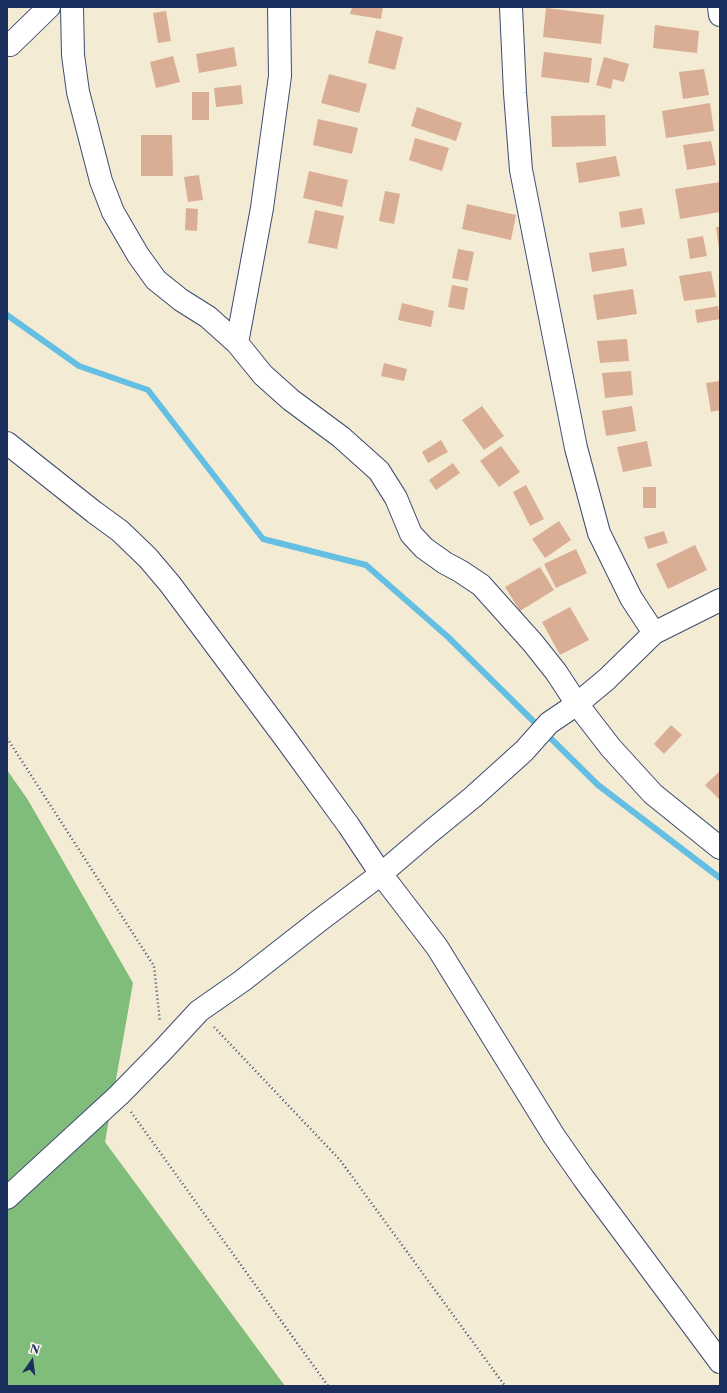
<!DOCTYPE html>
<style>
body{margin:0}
#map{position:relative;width:727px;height:1393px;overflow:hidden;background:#f4ebd4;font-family:"Libre Caslon Text",serif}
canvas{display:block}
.frame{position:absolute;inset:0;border:8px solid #1b2f5e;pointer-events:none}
.north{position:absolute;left:12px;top:1341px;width:40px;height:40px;-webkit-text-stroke:3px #fbf7ec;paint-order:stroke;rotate:14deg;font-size:11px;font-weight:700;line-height:16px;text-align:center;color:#1b2f5e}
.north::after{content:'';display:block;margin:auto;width:14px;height:18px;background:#1b2f5e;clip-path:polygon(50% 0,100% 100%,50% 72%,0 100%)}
</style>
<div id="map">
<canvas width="727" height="1393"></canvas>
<div class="frame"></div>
<div class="north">N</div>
</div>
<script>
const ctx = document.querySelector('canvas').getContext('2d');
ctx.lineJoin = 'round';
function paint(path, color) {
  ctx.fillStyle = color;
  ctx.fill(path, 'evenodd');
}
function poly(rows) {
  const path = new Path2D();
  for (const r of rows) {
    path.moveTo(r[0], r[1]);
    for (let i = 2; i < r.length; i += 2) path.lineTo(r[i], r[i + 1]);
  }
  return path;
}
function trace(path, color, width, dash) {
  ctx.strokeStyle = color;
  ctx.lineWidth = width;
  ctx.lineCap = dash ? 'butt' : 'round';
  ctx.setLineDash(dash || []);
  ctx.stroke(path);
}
const forest = poly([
 [7,770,28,800,133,983,105,1142,285,1386,7,1386]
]);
const stream = poly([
 [7,315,79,366,148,390,263,539,366,565,448,637,598,785,720,878]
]);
const building = poly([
 [352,7,383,7,381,19,350,14],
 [546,8,604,15,601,44,543,37],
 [166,11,171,41,158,43,153,13],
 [655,25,699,31,697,53,653,48],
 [376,30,403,37,395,70,368,63],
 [234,47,237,66,199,73,196,54],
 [544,52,592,58,589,83,541,77],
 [173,56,180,82,156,88,150,62],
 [604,57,629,64,624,82,613,79,611,89,596,85],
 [704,69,709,95,683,99,679,72],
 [329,74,367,84,359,113,321,103],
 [241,85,243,104,216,107,214,88],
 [192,92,209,92,209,120,192,120],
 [710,103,714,131,666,138,662,111],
 [417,107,462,123,456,141,411,126],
 [605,115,606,146,552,147,551,116],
 [318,119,358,128,352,154,313,145],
 [141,135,172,135,173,176,141,176],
 [415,138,449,148,442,171,409,160],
 [711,141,716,165,687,170,683,145],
 [616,156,620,176,579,183,576,163],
 [309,171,348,180,342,207,303,198],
 [199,175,203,200,188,202,184,177],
 [720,182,720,212,680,219,675,189],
 [385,191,400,194,394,224,379,221],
 [467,204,516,215,511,240,462,229],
 [186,208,198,209,197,231,185,230],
 [642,208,645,224,621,228,619,212],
 [315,210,344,216,337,249,308,243],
 [716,227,720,227,720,249,719,249],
 [703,236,707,256,690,259,687,239],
 [624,248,627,266,592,272,589,253],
 [458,249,474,252,468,281,452,278],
 [711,271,716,297,684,301,679,276],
 [452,285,468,288,464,310,448,307],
 [633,289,637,314,597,320,593,295],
 [402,303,434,311,431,327,398,320],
 [718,306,720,319,697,323,695,310],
 [627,339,629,361,600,363,597,341],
 [384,363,407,369,404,381,381,376],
 [631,371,633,395,605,398,602,373],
 [720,381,720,410,711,412,706,383],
 [482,406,504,436,484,450,462,420],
 [632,406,636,431,606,436,602,411],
 [441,440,448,452,428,463,422,452],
 [647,441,652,466,623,472,617,447],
 [501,446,520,472,499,487,480,461],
 [453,463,460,473,436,490,429,480],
 [526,485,544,519,530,526,513,492],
 [643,487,656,487,656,508,643,508],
 [559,521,571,540,545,558,532,539],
 [664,531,668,543,648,549,644,537],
 [695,545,707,570,668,589,656,564],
 [576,549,587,573,556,588,544,564],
 [540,567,554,590,520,611,505,587],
 [570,607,589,640,560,655,542,622],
 [671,725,682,735,664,754,654,744],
 [720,771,720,800,705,785]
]);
const path = poly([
 [7,738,154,966,160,1022],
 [214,1027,340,1160,505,1386],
 [131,1112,328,1386]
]);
const minor = poly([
 [72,7,73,55,78,92,101,181,113,212,138,255,156,280,181,300,208,317,237,343,263,375,291,400,341,437,379,471,396,498,411,534,424,548,445,563,460,571,481,585,533,643,556,672,577,704,611,748,653,794,720,848],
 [511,7,515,93,521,170,576,448,599,533,631,598,654,633],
 [719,7,720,15],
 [7,42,10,45,49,7],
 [237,343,262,208,280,76,279,7],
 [7,443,94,512,120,531,148,558,170,584,285,738,349,826,381,874,437,947,554,1136,584,1179,720,1362],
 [7,1198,119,1095,163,1050,199,1011,242,981,320,920,381,874,429,833,473,797,524,751,549,723,577,704,607,679,654,633,720,600]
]);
paint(forest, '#80bc7a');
trace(stream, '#64bfe2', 6);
paint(building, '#daae95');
trace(minor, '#3c4b70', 24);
trace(path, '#3c4b70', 2.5, [1, 3]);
trace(minor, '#fff', 22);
</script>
